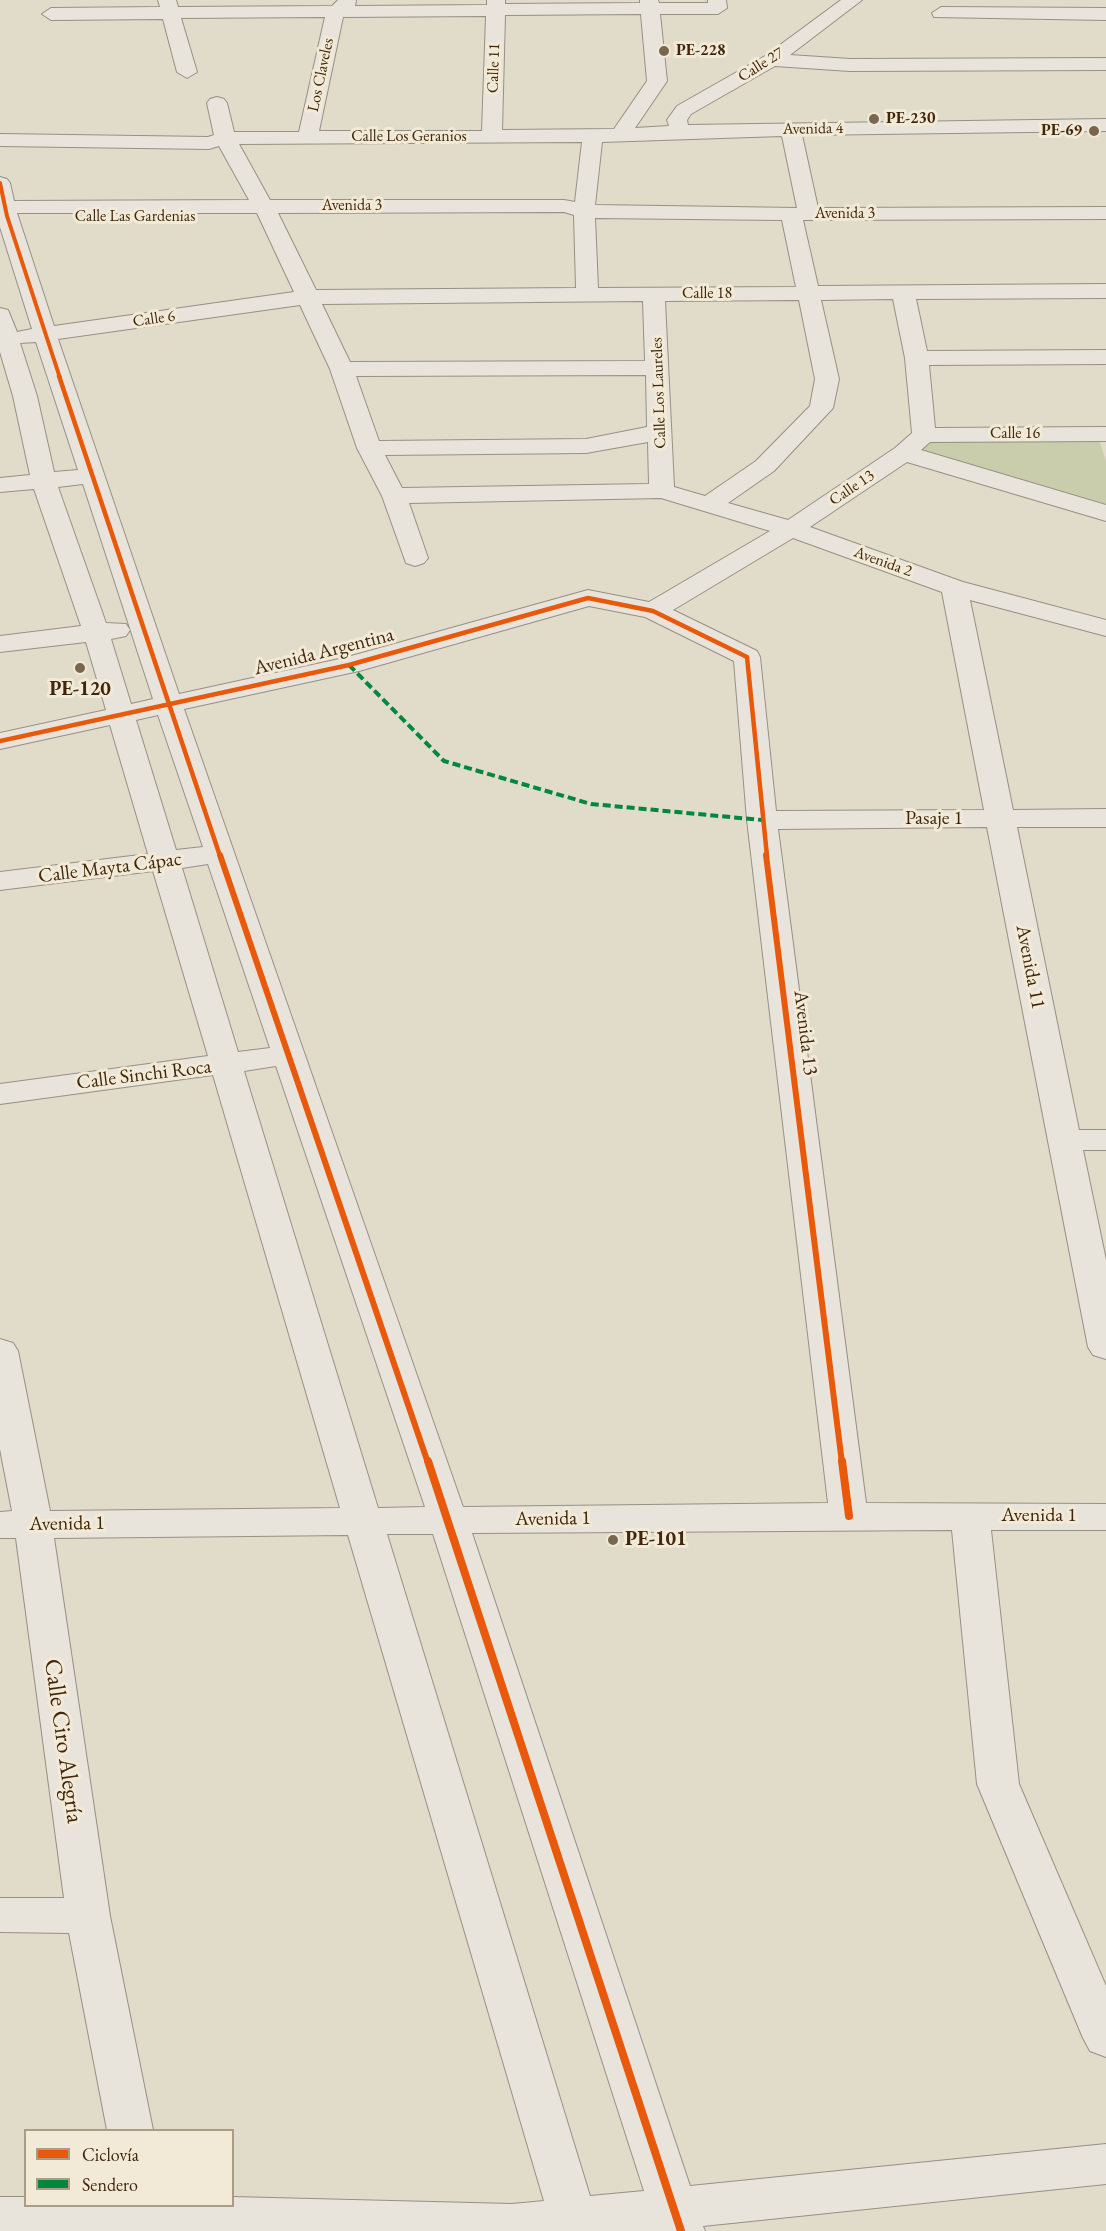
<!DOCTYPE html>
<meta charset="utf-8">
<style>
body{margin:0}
#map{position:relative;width:1106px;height:2231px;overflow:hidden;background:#e1dbca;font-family:"EB Garamond",serif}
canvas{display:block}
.legend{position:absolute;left:24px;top:2129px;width:210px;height:78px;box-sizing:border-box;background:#f2ead6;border:2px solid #ab9c85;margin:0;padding:8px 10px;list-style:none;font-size:18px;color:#40270c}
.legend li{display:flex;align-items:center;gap:12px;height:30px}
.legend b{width:30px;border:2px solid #ab9c85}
</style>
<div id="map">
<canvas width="1106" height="2231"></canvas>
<ul class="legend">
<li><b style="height:8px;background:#e8590c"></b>Ciclovía</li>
<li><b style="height:8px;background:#00873e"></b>Sendero</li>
</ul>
</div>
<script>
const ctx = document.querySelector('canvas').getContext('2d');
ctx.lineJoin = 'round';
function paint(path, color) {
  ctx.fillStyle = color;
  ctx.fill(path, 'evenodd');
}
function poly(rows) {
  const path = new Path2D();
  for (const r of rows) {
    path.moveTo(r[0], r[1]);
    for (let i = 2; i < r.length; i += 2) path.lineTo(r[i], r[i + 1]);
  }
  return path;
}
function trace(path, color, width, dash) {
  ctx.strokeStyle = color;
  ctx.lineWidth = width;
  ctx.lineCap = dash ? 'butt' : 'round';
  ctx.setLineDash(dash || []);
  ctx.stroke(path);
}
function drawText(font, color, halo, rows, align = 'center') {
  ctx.font = font + ' "EB Garamond",serif';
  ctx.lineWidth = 6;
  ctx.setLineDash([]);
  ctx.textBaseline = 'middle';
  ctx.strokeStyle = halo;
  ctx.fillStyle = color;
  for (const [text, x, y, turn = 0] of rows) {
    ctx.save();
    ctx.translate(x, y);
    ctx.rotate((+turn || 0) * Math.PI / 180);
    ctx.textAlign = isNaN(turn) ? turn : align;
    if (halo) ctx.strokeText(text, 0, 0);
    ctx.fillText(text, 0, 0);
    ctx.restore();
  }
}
const green = poly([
 [1097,434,1106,461,1106,513,904,453,924,435]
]);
const minor = poly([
 [158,0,176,0,178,7,332,6,338,0,356,0,355,6,487,5,487,0,505,0,505,4,640,3,640,0,658,0,659,3,708,3,708,0,726,0,727,8,718,14,660,14,667,81,635,128,669,126,667,120,677,106,765,56,841,0,862,0,790,55,850,59,1106,58,1106,70,850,71,775,66,691,114,687,120,688,125,1106,119,1106,131,802,135,818,208,1106,207,1106,219,803,220,818,286,1106,284,1106,298,916,299,927,351,1106,350,1106,364,929,365,935,428,1106,427,1106,441,930,442,921,450,1106,505,1106,521,907,462,810,527,963,582,1106,620,1106,636,970,600,1013,810,1106,809,1106,827,1017,827,1079,1130,1106,1130,1106,1150,1083,1150,1106,1260,1106,1359,1093,1355,1088,1347,987,827,778,829,866,1503,1106,1504,1106,1530,991,1530,1019,1784,1106,1986,1106,2057,1090,2051,1083,2038,977,1784,952,1530,472,1533,690,2186,1106,2144,1106,2184,703,2226,705,2231,0,2231,0,2197,26,2197,26,2206,232,2206,232,2197,512,2204,544,2201,348,1535,54,1538,110,1916,153,2130,107,2130,69,1933,0,1932,0,1898,64,1898,16,1538,0,1538,0,1512,12,1511,0,1449,0,1339,13,1343,18,1351,50,1511,340,1508,213,1075,0,1104,0,1084,208,1056,153,871,0,890,0,872,148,854,110,725,0,749,0,733,106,710,86,642,0,652,0,636,81,626,34,489,0,492,0,478,30,475,13,396,0,352,0,308,8,310,17,332,32,329,0,227,0,177,7,179,10,183,14,201,249,200,219,146,209,149,0,146,0,134,208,137,214,135,207,103,210,99,217,97,224,99,227,103,234,132,299,132,325,17,181,18,197,72,187,78,177,72,163,19,51,20,42,14,51,8,160,7,158,0],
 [641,14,647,81,614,129,502,130,505,15,641,14],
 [486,16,482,131,319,131,343,17,486,16],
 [782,136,797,208,595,205,602,142,782,136],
 [582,142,575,202,564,200,270,200,239,144,582,142],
 [564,212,574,215,576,288,316,290,278,213,564,212],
 [17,213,257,213,294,292,54,326,17,213],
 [595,218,782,220,796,287,598,288,595,218],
 [893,299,905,358,912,433,895,448,788,520,728,503,774,471,833,408,839,379,821,300,893,299],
 [799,300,815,379,810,406,756,461,705,496,674,487,665,301,799,300],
 [643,301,645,361,350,362,322,304,643,301],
 [300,305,330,369,357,448,382,496,406,563,415,566,424,563,428,558,409,503,661,498,770,531,649,602,588,590,344,658,179,694,58,339,300,305],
 [36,342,78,470,54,472,37,396,20,343,36,342],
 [646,375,647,427,586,439,379,441,356,376,646,375],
 [648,442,649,484,402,488,385,455,586,453,648,442],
 [83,484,153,699,131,704,111,639,126,636,130,630,126,624,106,623,58,487,83,484],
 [793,538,942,592,984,810,776,811,760,657,757,651,673,610,793,538],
 [589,606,645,617,734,661,747,820,828,1503,463,1507,184,709,359,671,589,606],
 [158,715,203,847,176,850,136,720,158,715],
 [208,864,270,1048,238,1052,182,868,208,864],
 [276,1066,425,1507,378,1508,244,1071,276,1066],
 [387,1534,433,1534,644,2191,590,2196,387,1534],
 [941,7,1106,8,1106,20,934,17,932,13,941,7]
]);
const quiet = poly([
 [349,665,444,761,591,804,762,820]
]);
const cyclewayFar3 = poly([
 [0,183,7,216,60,378]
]);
const cyclewayFar2 = poly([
 [59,376,220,856],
 [0,741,349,665,588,598,653,611,747,657,767,856]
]);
const cyclewayFar1 = poly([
 [220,855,428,1463],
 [766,855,842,1463]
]);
const cycleway = poly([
 [428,1461,681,2231],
 [842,1461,849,1516]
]);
const markers = [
 [664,51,6,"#78664e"],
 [874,119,6,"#78664e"],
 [1094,131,6,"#78664e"],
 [80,668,6,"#78664e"],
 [613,1540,6,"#78664e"]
];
const farPoinames = [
 ["PE-228",676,51],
 ["PE-230",886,119],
 ["PE-69",1082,131,"right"]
];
const farStreetnames = [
 ["Calle 27",761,65,-32],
 ["Calle 11",494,68,-88],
 ["Los Claveles",321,75,-78],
 ["Avenida 4",813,129,-1],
 ["Calle Los Geranios",409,137],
 ["Avenida 3",352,206],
 ["Avenida 3",845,214],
 ["Calle Las Gardenias",135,217],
 ["Calle 18",707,294],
 ["Calle 6",154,319,-8],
 ["Calle Los Laureles",659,393,-92],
 ["Calle 16",1015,434],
 ["Calle 13",852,488,-34],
 ["Avenida 2",883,562,20]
];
const streetNames = [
 ["Avenida Argentina",324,652,-14],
 ["Pasaje 1",934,819],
 ["Calle Mayta Cápac",110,868,-7],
 ["Avenida 11",1030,967,79],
 ["Avenida 13",805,1033,83],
 ["Calle Sinchi Roca",144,1075,-7],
 ["Avenida 1",1039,1516],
 ["Avenida 1",553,1519,-1],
 ["Avenida 1",67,1524,-1]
];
const poiNames = [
 ["PE-120",80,690],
 ["PE-101",625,1540,"left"]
];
const nearStreetnames = [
 ["Calle Ciro Alegría",63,1741,82]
];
paint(green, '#c9cdac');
trace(minor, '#979083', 2);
paint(minor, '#e8e4dc');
trace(quiet, '#00873e', 4, [8, 4]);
trace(cyclewayFar3, '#e8590c', 4);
trace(cyclewayFar2, '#e8590c', 4.5);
trace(cyclewayFar1, '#e8590c', 6);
trace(cycleway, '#e8590c', 8);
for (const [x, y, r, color] of markers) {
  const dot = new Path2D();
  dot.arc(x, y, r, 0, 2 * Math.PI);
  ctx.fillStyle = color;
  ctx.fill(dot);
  trace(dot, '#f2ead6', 2);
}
drawText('bold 16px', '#40270c', '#f2ead6', farPoinames, 'left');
drawText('16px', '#40270c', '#f2ead6', farStreetnames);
drawText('20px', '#40270c', '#f2ead6', streetNames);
drawText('bold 20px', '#40270c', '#f2ead6', poiNames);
drawText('24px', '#40270c', '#f2ead6', nearStreetnames);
</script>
